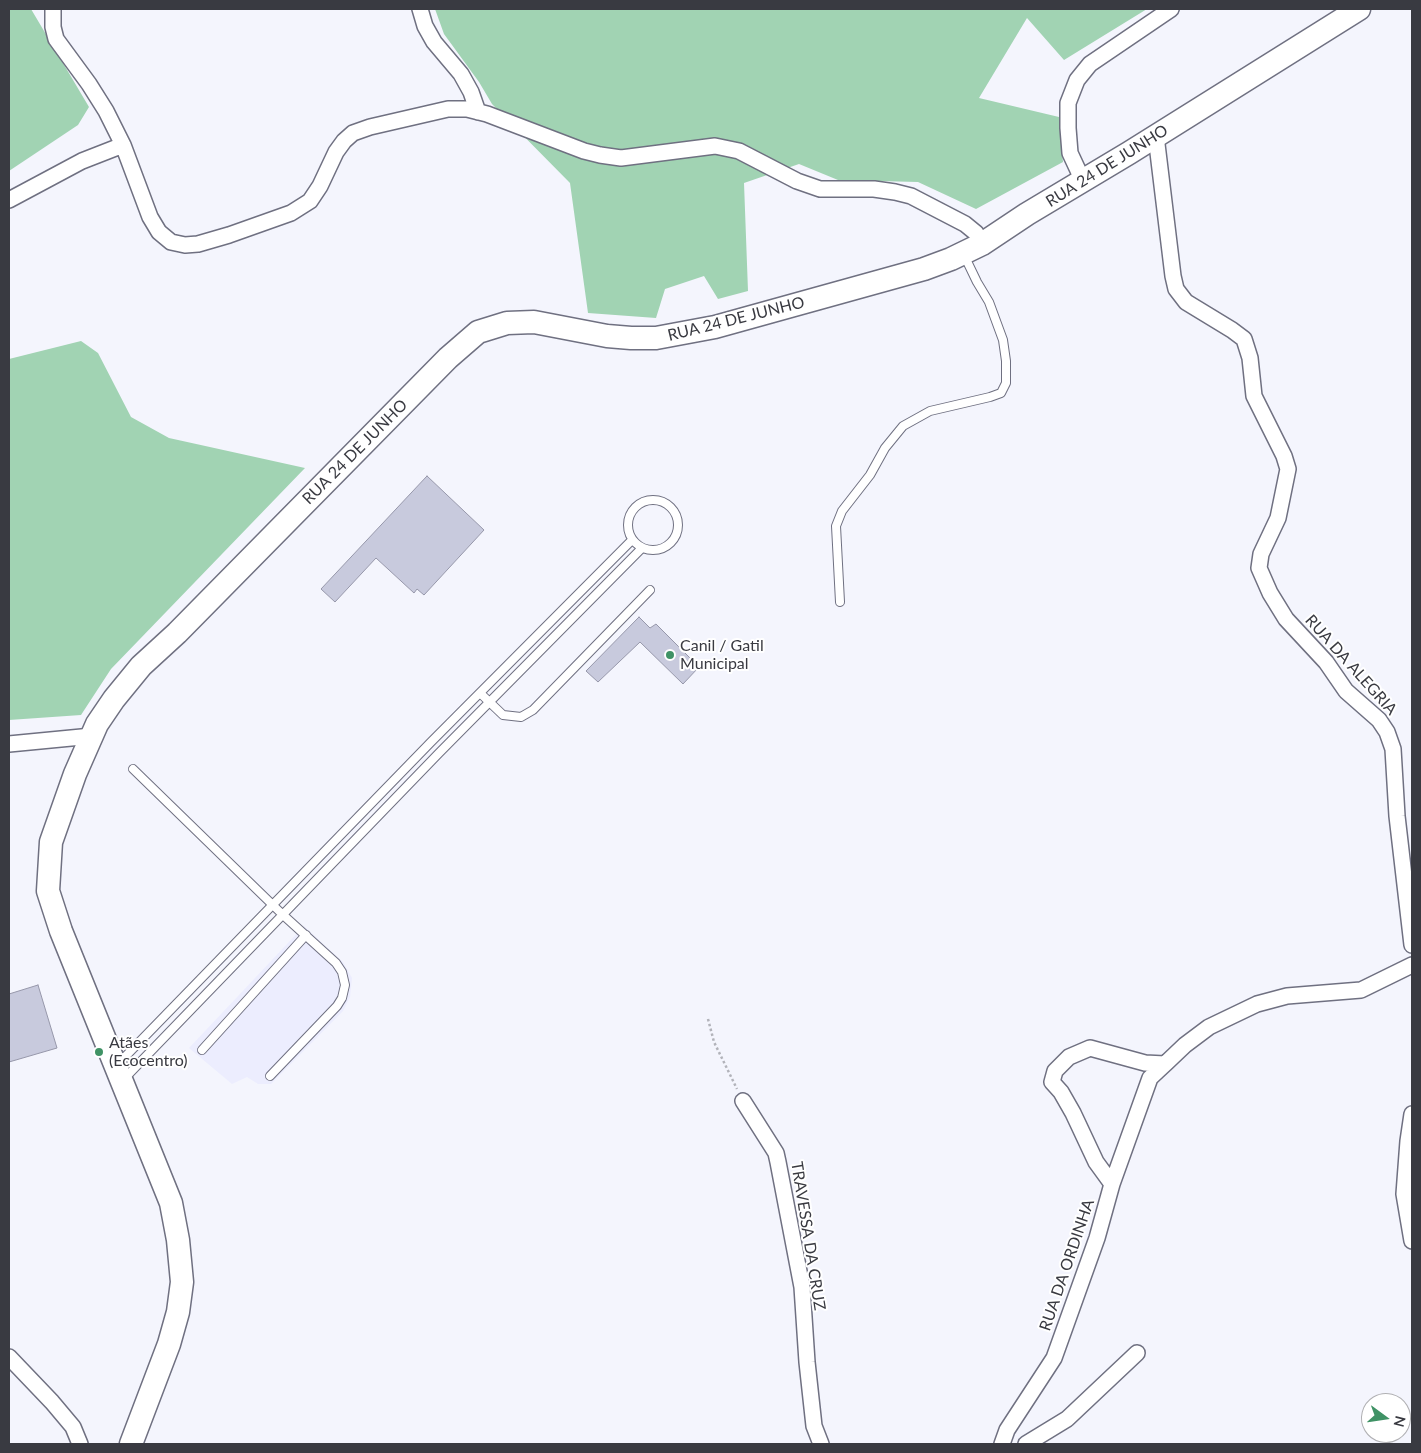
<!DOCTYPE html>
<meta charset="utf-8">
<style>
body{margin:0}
#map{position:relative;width:1421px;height:1453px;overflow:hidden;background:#f4f5fd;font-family:Lato,sans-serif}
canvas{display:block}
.frame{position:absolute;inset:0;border:10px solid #393a41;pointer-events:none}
.north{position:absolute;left:1361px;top:1393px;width:50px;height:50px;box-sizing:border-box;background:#fff;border:1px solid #b0b0b3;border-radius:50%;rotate:104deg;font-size:14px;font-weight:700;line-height:20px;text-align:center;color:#393a41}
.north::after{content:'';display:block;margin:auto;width:18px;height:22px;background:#3f9265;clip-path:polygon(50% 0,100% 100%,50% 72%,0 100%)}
</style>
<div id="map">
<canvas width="1421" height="1453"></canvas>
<div class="frame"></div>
<div class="north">N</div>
</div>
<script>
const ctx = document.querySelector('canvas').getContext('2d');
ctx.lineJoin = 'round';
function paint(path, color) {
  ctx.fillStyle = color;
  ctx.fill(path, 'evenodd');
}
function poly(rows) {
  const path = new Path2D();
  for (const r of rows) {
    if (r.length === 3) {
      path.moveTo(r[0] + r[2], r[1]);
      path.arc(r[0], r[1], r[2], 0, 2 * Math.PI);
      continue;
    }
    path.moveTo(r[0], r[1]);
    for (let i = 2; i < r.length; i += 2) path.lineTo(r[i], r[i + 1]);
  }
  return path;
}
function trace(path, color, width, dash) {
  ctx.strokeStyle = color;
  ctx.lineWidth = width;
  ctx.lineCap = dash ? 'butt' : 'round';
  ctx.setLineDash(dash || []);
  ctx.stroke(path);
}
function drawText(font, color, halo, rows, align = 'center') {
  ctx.font = font + ' Lato,sans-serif';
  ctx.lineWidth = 4;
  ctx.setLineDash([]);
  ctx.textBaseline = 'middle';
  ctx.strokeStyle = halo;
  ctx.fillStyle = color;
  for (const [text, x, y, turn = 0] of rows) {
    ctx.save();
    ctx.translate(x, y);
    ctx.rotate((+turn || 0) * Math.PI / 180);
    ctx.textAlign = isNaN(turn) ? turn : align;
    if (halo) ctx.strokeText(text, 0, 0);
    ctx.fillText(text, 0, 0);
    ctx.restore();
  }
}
const built = poly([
 [304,926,343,962,352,978,350,997,343,1011,271,1084,258,1084,247,1077,232,1084,189,1048]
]);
const green = poly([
 [9,9,31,9,89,107,78,125,9,171],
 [435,9,1147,9,1064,60,1027,18,979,98,1059,117,1063,162,976,209,918,182,838,180,799,164,744,183,748,291,718,299,704,276,665,289,656,318,588,313,570,183,492,104,479,82,444,34],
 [81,341,98,353,131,417,169,438,305,468,111,669,81,715,9,720,9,359]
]);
const building = poly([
 [427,476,484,530,424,595,417,589,414,593,376,558,335,602,321,589,427,476],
 [639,617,650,628,656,624,699,667,683,684,640,642,598,682,586,671,639,617],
 [38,985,57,1048,9,1062,9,994,38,985]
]);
const path = poly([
 [708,1019,714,1042,737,1089]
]);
const lane = poly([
 [653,525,25],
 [840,602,836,526,842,511,870,475,885,448,903,426,930,411,990,397,1001,393,1006,383,1006,361,1003,340,989,302,977,282,964,255],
 [480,693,503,715,521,717,533,710,650,590],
 [133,769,282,914,336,963,342,972,345,985,342,998,337,1006,270,1076],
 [202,1050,306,935],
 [117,1065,431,742,632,540],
 [123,1080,439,753,642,548]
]);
const street = poly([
 [53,9,53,27,56,39,89,84,106,111,123,145,150,217,159,232,171,242,185,245,198,244,229,235,291,213,310,201,320,186,336,152,344,141,353,133,370,127,448,109,467,109,487,114,584,151,600,155,621,158,715,146,739,151,797,181,820,189,874,189,895,192,911,196,965,224,976,233,982,244],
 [420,9,425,26,434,42,461,74,471,92,478,112],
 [1156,136,1173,276,1176,289,1186,302,1232,330,1244,339,1250,358,1254,396,1284,456,1288,469,1278,518,1261,554,1259,568,1270,593,1286,619,1326,662,1346,691,1379,720,1387,732,1393,749,1397,816,1412,945],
 [1083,181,1070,153,1068,128,1068,103,1077,80,1090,64,1171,9],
 [9,200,82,161,123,145],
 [9,744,92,736],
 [743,1101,776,1153,778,1162,802,1287,807,1362,814,1426,821,1444],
 [1412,1114,1408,1141,1404,1194,1412,1241],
 [1112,1184,1150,1078,1165,1064],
 [9,1357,52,1402,73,1427,80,1444],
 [1002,1444,1007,1430,1054,1358,1097,1238,1112,1184,1096,1162,1073,1113,1061,1092,1052,1082,1055,1071,1069,1057,1090,1048,1145,1063,1165,1064,1185,1045,1209,1027,1257,1004,1287,996,1361,990,1412,965],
 [1026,1444,1067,1419,1137,1353]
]);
const secondary = poly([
 [131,1444,169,1344,178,1312,182,1282,178,1240,171,1203,61,931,48,891,51,842,75,774,97,724,114,699,141,666,177,633,448,358,478,332,507,323,534,322,607,336,631,338,656,338,715,327,924,269,951,259,982,244,1027,214,1129,153,1359,9]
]);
const markers = [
 [670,655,5,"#3f9265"],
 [99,1052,5,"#3f9265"]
];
const streetNames = [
 ["RUA 24 DE JUNHO",1107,166,-32],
 ["RUA 24 DE JUNHO",736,319,-14],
 ["RUA 24 DE JUNHO",355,452,-45],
 ["RUA DA ALEGRIA",1351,665,48],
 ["TRAVESSA DA CRUZ",808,1236,81],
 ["RUA DA ORDINHA",1067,1265,-71]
];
const poiNames = [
 ["Canil / Gatil",680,646],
 ["Municipal",680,664],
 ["Atães",109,1043],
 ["(Ecocentro)",109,1061]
];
paint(built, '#ecedfe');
paint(green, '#a1d3b3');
paint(building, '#c8cadd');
trace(building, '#9697aa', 1);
trace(lane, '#6f7081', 10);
trace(street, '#6f7081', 18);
trace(secondary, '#6f7081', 25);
trace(path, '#b2b3ba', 2.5, [2.5, 2.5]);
trace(lane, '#fff', 8);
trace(street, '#fff', 15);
trace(secondary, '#fff', 22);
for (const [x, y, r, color] of markers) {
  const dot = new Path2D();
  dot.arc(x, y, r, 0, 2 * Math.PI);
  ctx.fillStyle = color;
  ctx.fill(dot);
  trace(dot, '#fff', 2);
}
drawText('16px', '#393a41', '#fff', streetNames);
drawText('16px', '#393a41', '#fff', poiNames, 'left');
</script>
